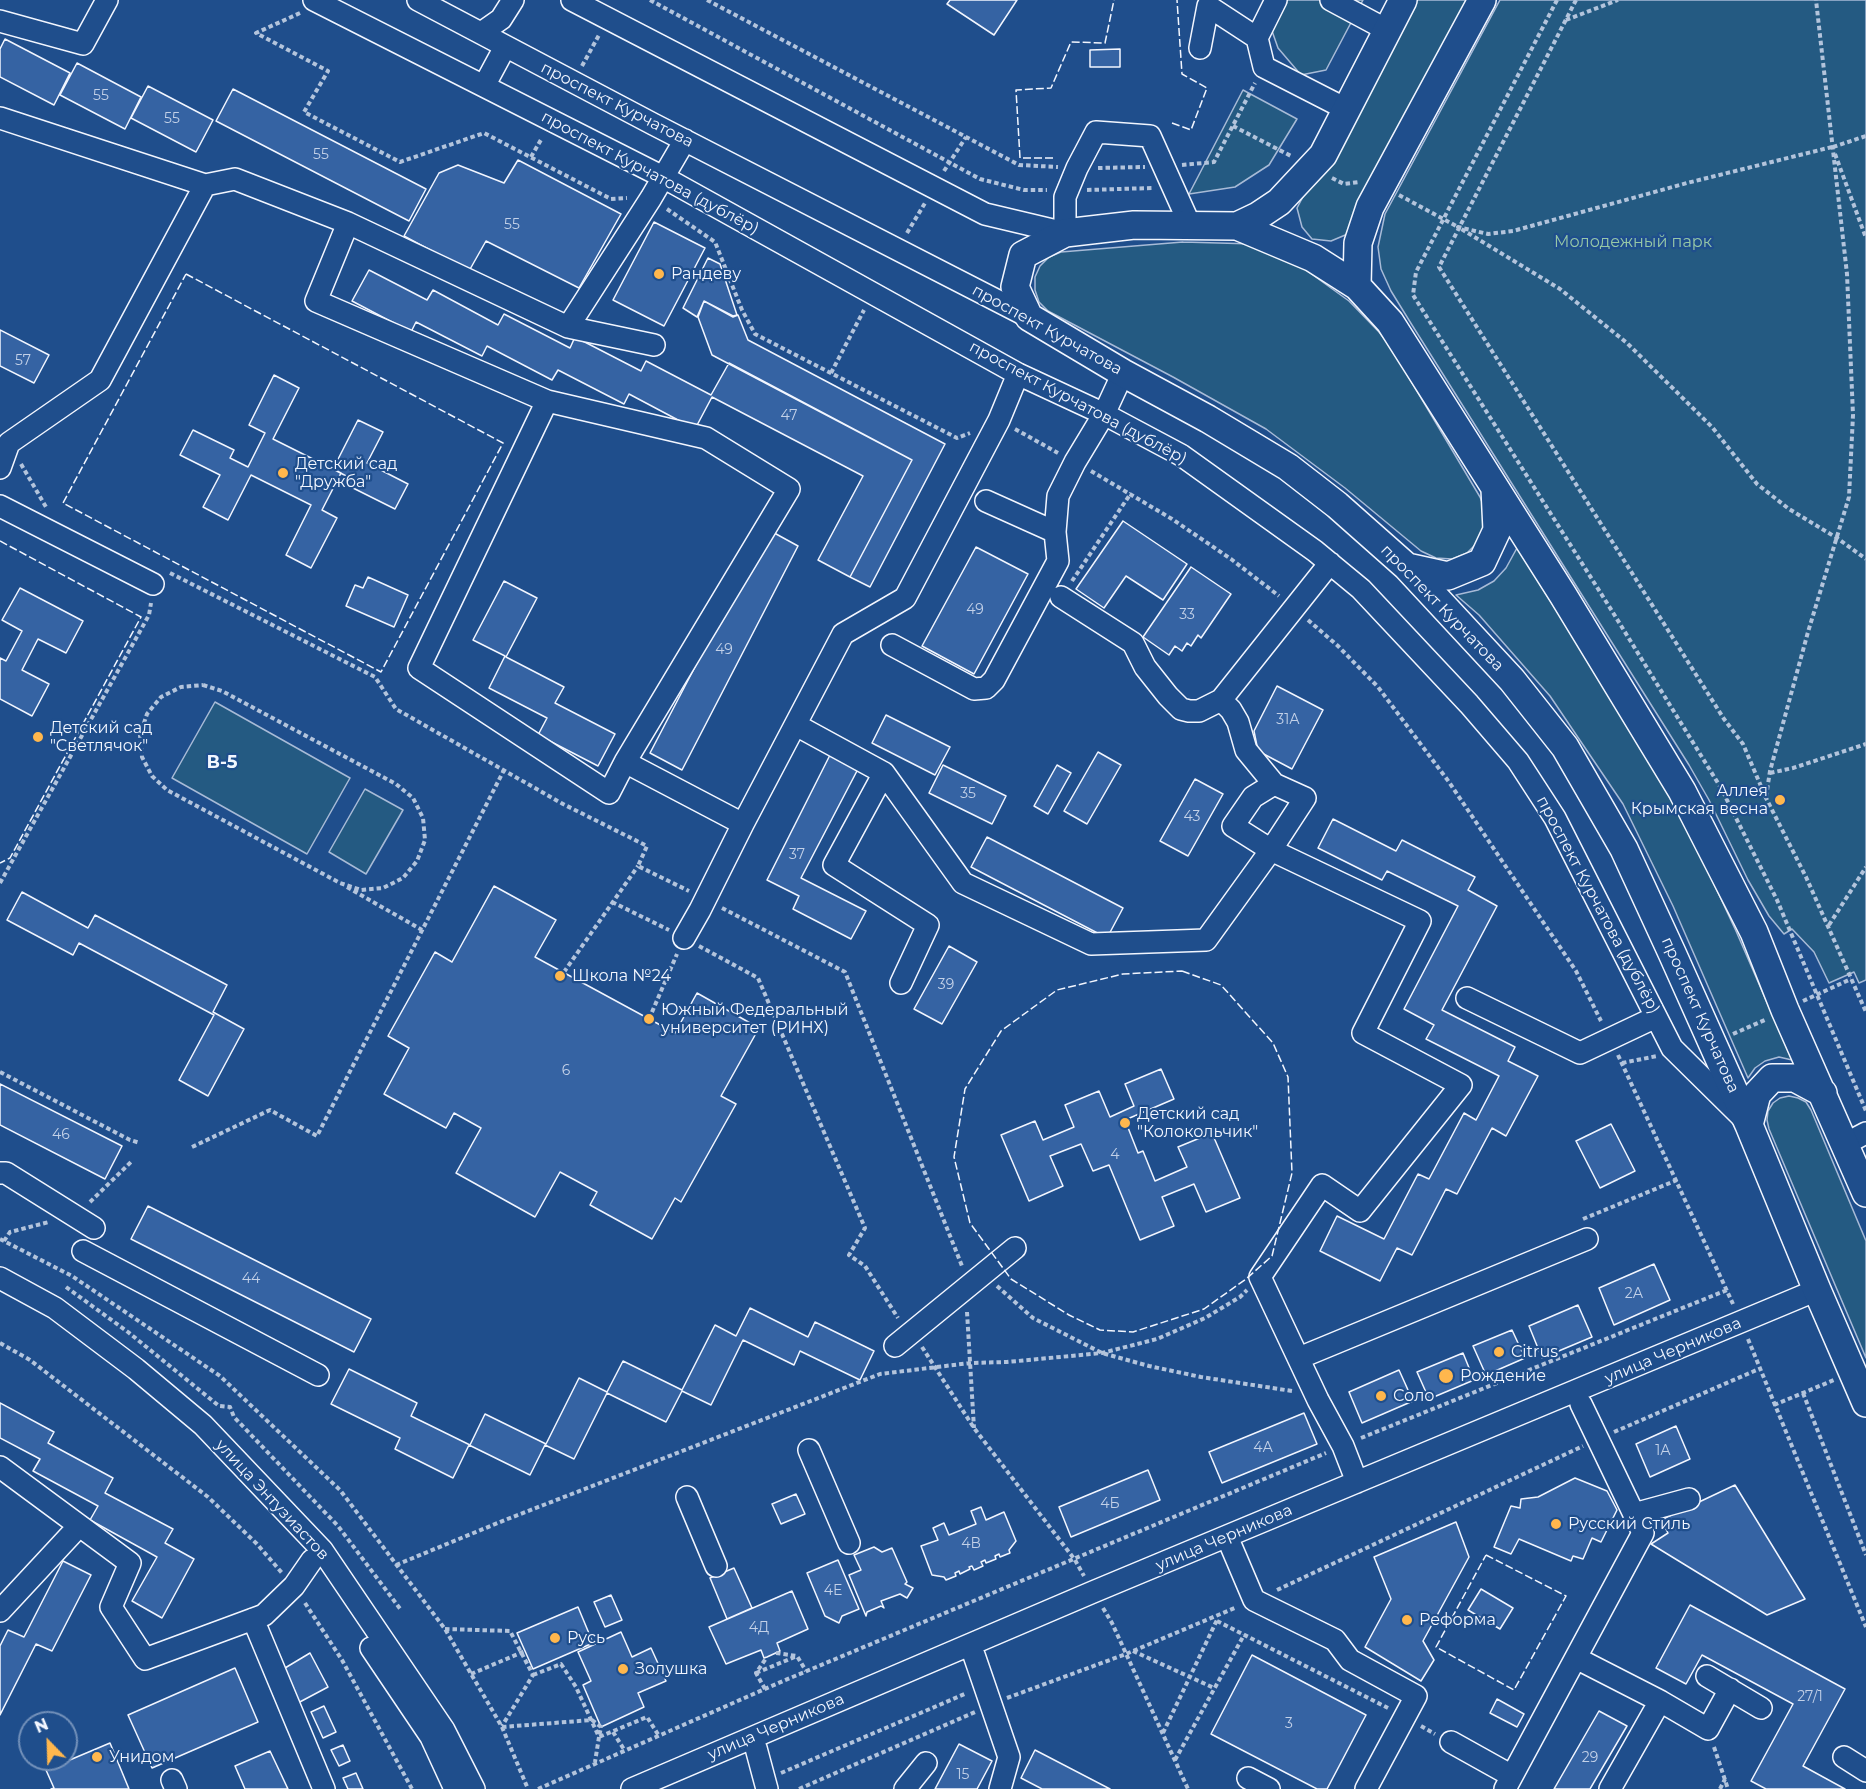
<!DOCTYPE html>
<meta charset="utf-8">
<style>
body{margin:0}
#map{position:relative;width:1866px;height:1789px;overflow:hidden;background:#1f4e8c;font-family:Montserrat,sans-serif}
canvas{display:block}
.north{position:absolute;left:18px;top:1711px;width:60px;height:60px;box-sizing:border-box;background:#1f4e8c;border:2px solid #7391ba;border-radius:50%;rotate:337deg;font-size:16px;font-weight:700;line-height:24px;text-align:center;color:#f2f6ff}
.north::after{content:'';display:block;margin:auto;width:21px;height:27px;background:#ffb74d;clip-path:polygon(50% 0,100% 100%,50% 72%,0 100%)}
</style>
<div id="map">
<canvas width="1866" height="1789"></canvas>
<div class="north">N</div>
</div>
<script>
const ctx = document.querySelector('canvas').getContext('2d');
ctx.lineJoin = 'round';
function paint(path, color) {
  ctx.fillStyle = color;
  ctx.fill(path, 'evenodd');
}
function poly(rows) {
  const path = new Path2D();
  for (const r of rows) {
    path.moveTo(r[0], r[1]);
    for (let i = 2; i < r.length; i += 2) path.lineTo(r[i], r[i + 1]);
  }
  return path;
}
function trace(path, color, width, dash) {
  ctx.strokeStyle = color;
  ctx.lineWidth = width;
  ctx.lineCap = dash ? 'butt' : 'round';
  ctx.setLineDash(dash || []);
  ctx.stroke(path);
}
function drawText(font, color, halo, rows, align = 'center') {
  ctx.font = font + ' Montserrat,sans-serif';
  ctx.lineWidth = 4.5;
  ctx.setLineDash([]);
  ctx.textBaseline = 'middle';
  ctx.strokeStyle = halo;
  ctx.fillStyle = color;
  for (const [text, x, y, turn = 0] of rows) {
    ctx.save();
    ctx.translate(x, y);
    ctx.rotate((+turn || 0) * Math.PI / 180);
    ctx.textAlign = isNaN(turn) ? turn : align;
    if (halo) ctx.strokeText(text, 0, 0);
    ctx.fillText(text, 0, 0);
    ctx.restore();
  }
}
const green = poly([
 [1271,0,1363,0,1326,70,1301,75,1278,48,1265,11,1271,0],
 [1407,0,1474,0,1350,233,1331,241,1312,239,1302,227,1297,208,1407,0],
 [1500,0,1866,0,1866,980,1859,983,1854,972,1829,983,1814,952,1792,929,1784,934,1769,916,1748,880,1709,800,1689,765,1412,325,1391,291,1381,269,1378,247,1385,214,1500,0],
 [1243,90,1297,119,1269,165,1235,187,1189,194,1243,90],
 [1183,242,1254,244,1288,257,1349,301,1379,332,1392,349,1480,497,1486,512,1485,528,1478,542,1467,553,1452,559,1436,558,1421,551,1345,488,1266,429,1173,377,1048,311,1039,302,1035,290,1035,277,1040,266,1049,257,1061,252,1183,242],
 [1517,548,1608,692,1685,822,1736,931,1792,1060,1779,1057,1765,1061,1755,1068,1748,1078,1673,906,1623,804,1550,696,1479,615,1456,595,1478,590,1494,581,1506,568,1517,548],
 [215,702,350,778,307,854,172,778,215,702],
 [365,789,403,810,366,874,329,852,365,789],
 [1789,1096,1798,1098,1806,1102,1811,1110,1866,1241,1866,1358,1769,1129,1767,1120,1768,1111,1773,1103,1780,1098,1789,1096]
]);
const building = poly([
 [950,0,1017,0,994,35,947,4,950,0],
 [5,39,70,73,54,105,0,77,0,49,5,39],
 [1120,49,1120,67,1090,67,1090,50,1120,49],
 [77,63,141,97,125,129,60,95,77,63],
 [148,86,213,120,196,152,131,118,148,86],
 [233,89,426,189,409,221,216,121,233,89],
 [518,160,621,214,579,288,486,241,469,271,404,236,439,173,458,165,504,183,518,160],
 [654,222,705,248,664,326,613,300,654,222],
 [708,258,720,264,737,315,733,316,704,301,697,317,683,308,708,258],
 [369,270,427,300,433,290,498,325,504,314,570,348,575,337,641,371,646,361,711,395,729,363,912,460,850,577,818,560,863,476,712,397,695,429,629,394,624,404,558,370,552,380,487,346,482,356,416,322,411,332,352,301,369,270],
 [704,301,733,317,738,315,748,340,945,444,870,587,850,577,912,460,712,355,698,317,704,301],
 [0,330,49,355,34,383,0,366,0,330],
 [274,375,299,388,273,439,341,473,322,510,337,518,311,568,286,555,311,505,251,475,228,520,203,507,220,475,180,455,193,430,234,450,230,458,248,467,265,433,249,425,274,375],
 [358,420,383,432,367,463,408,484,395,509,345,484,348,477,333,469,358,420],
 [1123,521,1187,564,1163,600,1126,576,1104,608,1076,589,1123,521],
 [767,529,798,546,682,770,650,753,767,529],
 [976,547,1028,574,974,674,922,646,976,547],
 [1191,567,1231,594,1201,638,1198,635,1191,646,1187,643,1182,651,1175,646,1169,655,1143,637,1191,567],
 [368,577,408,595,394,627,346,606,355,585,363,588,368,577],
 [504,581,537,598,506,657,564,687,555,703,615,734,598,766,538,735,547,718,489,688,505,656,473,640,504,581],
 [20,588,83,621,66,653,38,639,22,670,49,684,32,716,0,699,0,658,6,661,22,631,2,620,20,588],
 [1277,686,1323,710,1292,769,1258,751,1254,731,1277,686],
 [886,715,950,747,935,775,872,743,886,715],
 [1098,752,1121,765,1087,824,1064,811,1098,752],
 [830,755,858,769,801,878,866,911,851,939,793,909,799,896,767,880,830,755],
 [943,765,1006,796,992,824,929,793,943,765],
 [1057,765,1071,773,1048,814,1034,806,1057,765],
 [1195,779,1223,794,1188,856,1160,841,1195,779],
 [1333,819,1396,851,1402,840,1475,877,1468,890,1497,906,1442,1010,1515,1047,1508,1061,1538,1076,1506,1136,1492,1128,1457,1194,1446,1189,1412,1255,1397,1248,1380,1281,1320,1251,1337,1216,1384,1239,1418,1174,1429,1179,1464,1113,1476,1120,1499,1076,1426,1039,1434,1025,1404,1009,1458,906,1387,871,1382,880,1318,848,1333,819],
 [987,837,1123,908,1107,938,971,867,987,837],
 [494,886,556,920,535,957,675,1033,697,993,759,1028,721,1096,736,1104,681,1202,675,1198,652,1239,590,1205,597,1192,560,1172,535,1217,456,1173,481,1128,454,1113,446,1128,384,1094,409,1048,388,1036,435,952,452,962,494,886],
 [22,892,88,928,95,915,227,985,213,1012,244,1029,208,1096,179,1080,214,1015,79,943,73,955,7,920,22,892],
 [949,946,977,962,942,1024,914,1009,949,946],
 [1161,1069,1174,1099,1125,1120,1138,1153,1143,1151,1155,1181,1187,1167,1178,1147,1212,1133,1240,1198,1206,1212,1194,1184,1162,1197,1174,1226,1140,1240,1109,1165,1093,1171,1081,1144,1050,1156,1063,1186,1029,1201,1001,1135,1035,1121,1043,1140,1074,1127,1065,1105,1099,1091,1110,1117,1134,1106,1125,1084,1161,1069],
 [0,1084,122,1146,105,1179,0,1125,0,1084],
 [1611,1124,1635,1171,1600,1188,1576,1141,1611,1124],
 [148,1206,371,1319,354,1352,131,1239,148,1206],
 [1654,1264,1670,1300,1614,1325,1599,1288,1654,1264],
 [1578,1305,1592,1337,1542,1358,1529,1326,1578,1305],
 [750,1308,808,1337,815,1322,874,1351,860,1380,800,1351,794,1365,743,1340,711,1405,682,1391,666,1422,607,1393,574,1459,545,1445,530,1475,469,1445,453,1478,395,1449,400,1438,331,1404,349,1369,417,1403,411,1416,470,1445,485,1414,546,1444,579,1378,607,1392,623,1361,682,1390,715,1325,736,1336,750,1308],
 [1512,1330,1525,1358,1486,1375,1473,1346,1512,1330],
 [1463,1353,1474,1380,1429,1399,1417,1372,1463,1353],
 [1399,1370,1413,1401,1362,1423,1349,1392,1399,1370],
 [0,1403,54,1432,48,1443,113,1478,105,1493,173,1529,165,1543,194,1559,162,1618,132,1601,157,1557,90,1520,98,1506,33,1471,40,1459,0,1438,0,1403],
 [1304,1413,1317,1444,1222,1483,1209,1452,1304,1413],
 [1676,1426,1690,1459,1650,1477,1636,1444,1676,1426],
 [1148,1470,1160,1500,1071,1537,1059,1507,1148,1470],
 [1575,1478,1607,1491,1617,1510,1601,1542,1592,1538,1583,1559,1573,1556,1571,1561,1519,1539,1511,1554,1494,1547,1511,1506,1520,1508,1521,1499,1538,1497,1575,1478],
 [1735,1485,1805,1599,1767,1615,1651,1544,1668,1533,1661,1520,1735,1485],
 [796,1494,805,1514,781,1524,772,1504,796,1494],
 [981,1507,986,1520,1004,1512,1016,1541,1009,1550,1010,1553,1000,1557,999,1554,995,1556,996,1559,986,1563,985,1560,981,1562,983,1566,974,1570,972,1566,969,1567,970,1569,960,1574,959,1571,955,1573,956,1576,946,1580,944,1577,932,1575,921,1546,938,1540,933,1528,944,1523,949,1535,976,1524,971,1511,981,1507],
 [1456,1522,1469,1557,1423,1641,1434,1660,1421,1681,1365,1647,1391,1599,1374,1557,1456,1522],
 [874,1547,882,1552,892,1548,907,1582,905,1584,913,1588,907,1598,900,1594,881,1601,884,1608,881,1606,867,1612,866,1616,849,1575,861,1570,854,1555,874,1547],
 [838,1560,859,1609,842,1616,839,1623,825,1616,807,1573,838,1560],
 [63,1561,91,1575,52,1651,36,1644,0,1715,0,1646,8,1630,24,1637,63,1561],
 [734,1568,752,1608,727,1619,710,1578,734,1568],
 [1481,1589,1513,1608,1500,1629,1468,1610,1481,1589],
 [792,1591,808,1629,777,1643,780,1651,767,1657,764,1658,761,1650,726,1664,709,1627,792,1591],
 [611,1595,622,1620,605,1627,594,1602,611,1595],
 [1690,1605,1845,1689,1803,1766,1845,1789,1766,1789,1751,1781,1793,1704,1702,1655,1686,1684,1656,1668,1690,1605],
 [578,1607,593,1643,533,1669,517,1633,578,1607],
 [621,1632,632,1657,651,1648,666,1681,638,1693,644,1707,601,1727,583,1685,591,1681,578,1652,621,1632],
 [310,1653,328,1687,296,1704,280,1671,310,1653],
 [1252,1655,1366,1715,1327,1789,1317,1789,1211,1734,1252,1655],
 [235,1668,258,1722,152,1768,128,1715,235,1668],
 [1497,1699,1524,1714,1517,1727,1490,1713,1497,1699],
 [324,1706,336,1732,323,1738,311,1712,324,1706],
 [1599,1711,1627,1726,1590,1789,1554,1789,1599,1711],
 [110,1743,129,1789,51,1789,54,1788,46,1770,110,1743],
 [959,1744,992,1761,977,1789,935,1789,959,1744],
 [343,1745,350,1761,339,1766,331,1750,343,1745],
 [1035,1750,1110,1789,1042,1789,1021,1778,1035,1750],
 [270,1751,288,1789,245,1789,235,1766,270,1751],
 [356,1773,363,1789,348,1789,343,1778,356,1773]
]);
const path = poly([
 [650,0,980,179,1024,190,1047,190],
 [707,0,1019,165,1058,167],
 [1557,0,1416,272,1413,295,1612,611,1721,788,1777,900,1866,1111],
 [1576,0,1439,267,1724,719,1743,744,1766,798,1806,877,1866,1012],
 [300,13,256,33,328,71,304,112,400,162,484,133,611,199,627,198],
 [1566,20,1618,0],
 [582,66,599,35],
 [1233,126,1291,156],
 [1832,147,1687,183,1513,231,1488,234,1458,227,1560,289,1627,343,1712,427,1757,484,1789,509,1837,538,1866,559],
 [1833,147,1866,136],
 [1835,154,1866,238],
 [531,157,542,138],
 [1182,165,1214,162,1255,83],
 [1098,168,1145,167],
 [944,171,966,137],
 [1332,178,1344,184,1359,182],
 [1087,190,1152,188],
 [1399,195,1458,227],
 [667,209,715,242,742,310,755,334,957,438,970,433],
 [907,233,925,203],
 [831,373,864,310],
 [1015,429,1058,453],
 [21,464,46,507],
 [1091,471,1172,519,1231,559,1279,596],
 [170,573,375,677,396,709,563,804,647,846,638,866,689,891],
 [1072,581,1131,493],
 [1308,620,1338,646,1378,687,1449,782,1576,971,1601,1021],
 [203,685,222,691,396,784,413,798,423,818,425,840,417,861,403,878,383,888,361,890,340,883,167,790,152,776,142,757,140,735,147,714,161,697,181,687,203,685],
 [1770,773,1793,768,1866,744],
 [1766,797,1770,771,1808,632,1849,497,1853,415,1847,274,1816,0],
 [0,883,149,615,151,603],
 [347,887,422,930],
 [612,902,669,930],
 [722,908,845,972,962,1266],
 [1829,925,1866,867],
 [699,946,758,978,865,1228,849,1255,865,1266,898,1318],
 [564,972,638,866],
 [1803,1001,1851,979],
 [649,1019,677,954],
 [1733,1034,1767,1019],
 [1618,1055,1733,1304],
 [1622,1063,1657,1056],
 [0,1072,130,1140,140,1143],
 [192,1147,270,1110,317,1136,504,770],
 [90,1202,132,1161],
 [1583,1219,1677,1180],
 [0,1239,72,1276,220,1376,340,1490,445,1629,502,1727,528,1789],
 [4,1241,10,1232,49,1222],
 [997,1286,1033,1318,1102,1353,1149,1366,1201,1377,1292,1391],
 [66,1287,128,1332,219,1406,230,1407,234,1417,338,1526,401,1610],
 [967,1312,974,1428],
 [1748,1339,1866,1627],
 [0,1343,30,1360,208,1497,257,1544,282,1573],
 [922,1347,974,1428,1075,1560,1084,1576],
 [1803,1393,1866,1555],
 [1774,1405,1834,1380],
 [1614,1432,1759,1369],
 [1361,1438,1727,1290],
 [396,1565,505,1520,880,1374,970,1363,1007,1362,1102,1353,1157,1339,1205,1318,1240,1297,1247,1290],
 [1277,1590,1583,1446],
 [305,1603,342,1660,412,1789],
 [1103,1608,1112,1623,1188,1789],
 [1217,1621,1388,1708],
 [445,1629,510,1631,533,1675,502,1726],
 [1133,1651,1214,1688],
 [776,1653,797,1656,806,1671],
 [756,1673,797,1656],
 [471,1674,525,1651],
 [533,1675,561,1664,576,1687,599,1737,595,1762],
 [765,1689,756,1673,767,1657],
 [1007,1698,1126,1654,1237,1607],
 [1421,1726,1435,1734],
 [502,1727,592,1720,601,1727,599,1737,647,1717,659,1736],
 [613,1732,625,1751],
 [1163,1733,1217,1620],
 [1714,1747,1728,1789],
 [1175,1760,1244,1635],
 [781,1773,967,1693],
 [538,1789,783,1681,1326,1453],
 [799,1789,975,1712],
 [1720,1789,1725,1779]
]);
const minor = poly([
 [314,0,663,177,1018,374,1104,414,1181,455,1315,551,1361,589,1469,704,1518,761,1555,818,1672,1048,1743,1118],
 [418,0,653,124,1029,317],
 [572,0,985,214,1065,233,1065,197,1077,168,1096,132,1150,136,1190,225],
 [1331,0,1387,30],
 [0,21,83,44,107,0],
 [481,33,501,19,513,0],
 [1257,38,1276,0],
 [1200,48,1208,6,1257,38,1264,67,1346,109],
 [484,86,505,47],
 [0,118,205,185],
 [348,223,316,301,547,401,419,668,609,793,625,762,743,824],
 [568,327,654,345],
 [547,401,706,438,789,489,625,762],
 [0,468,9,443,100,380,205,185,235,179,348,223,568,327,651,198,685,140],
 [986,501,1055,532],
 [0,506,153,584],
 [1061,597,1133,643,1145,667,1168,696,1181,709,1189,711,1199,711,1221,700],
 [892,645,974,689,986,688,994,680,1058,561,1055,532,1058,496,1075,462,1104,414,1123,373],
 [796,725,884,773,834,865,928,925,901,983],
 [884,773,963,883,1091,944,1206,940,1271,850,1305,798,1274,784,1246,750,1238,722,1231,710,1221,700,1330,563],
 [1274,784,1253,797,1233,826,1271,850,1420,921,1363,1033,1461,1085,1360,1211,1322,1185,1260,1277,1318,1400,1343,1446,1357,1482],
 [684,938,700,910,743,824,843,634,905,598,999,420,1018,374],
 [1467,998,1580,1053,1656,1017],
 [1845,1144,1866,1133],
 [0,1173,6,1173,94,1228],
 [83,1251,318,1375],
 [0,1278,55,1308,136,1369,203,1425,322,1550,444,1730,474,1789],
 [895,1346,1015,1248],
 [1299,1358,1587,1239],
 [809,1450,849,1543],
 [0,1467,130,1563,111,1607,145,1659,264,1615,294,1586,312,1560],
 [687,1497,716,1566],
 [1634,1514,1689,1499],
 [1231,1546,1254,1600,1335,1640,1350,1660,1416,1696,1366,1789],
 [0,1611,79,1526],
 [253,1619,324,1789],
 [371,1648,431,1737,455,1789],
 [974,1655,1009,1757,1000,1789],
 [1576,1658,1660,1701,1610,1789],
 [1707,1676,1761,1708],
 [1660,1701,1708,1729,1730,1689],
 [1451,1742,1512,1776],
 [756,1748,767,1789],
 [1844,1757,1866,1771],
 [1248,1778,1269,1789],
 [172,1780,176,1789],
 [632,1789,1093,1592,1817,1290],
 [905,1789,926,1763],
 [1505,1789,1643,1533,1581,1404]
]);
const major = poly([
 [1237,226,1258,216,1279,202,1323,155,1403,0],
 [1357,286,1358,243,1370,207,1482,0],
 [1407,567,1448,576,1482,562,1497,530,1495,489],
 [1749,1125,1757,1094,1772,1078,1795,1078,1823,1093],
 [1866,1193,1785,1010,1754,932,1682,791,1563,595,1390,322,1357,286,1313,258,1237,226,1134,225,1065,233,1023,255,1015,287,1029,317,1123,373,1208,419,1288,467,1337,505,1407,567,1512,680,1565,747,1624,849,1672,953,1749,1125,1817,1290,1866,1403]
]);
const fence = poly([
 [1172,123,1191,130,1207,88,1182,74,1177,0],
 [1053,158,1020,158,1016,90,1051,88,1071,42,1105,43,1114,0],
 [186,274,503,443,381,672,63,503,186,274],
 [0,541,141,617,10,858,0,863],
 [1182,971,1221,985,1273,1043,1288,1077,1292,1173,1272,1256,1246,1279,1204,1309,1133,1332,1100,1330,1069,1315,1011,1279,970,1223,954,1157,965,1089,1001,1031,1057,990,1123,974,1182,971],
 [1486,1555,1566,1596,1514,1690,1436,1647,1486,1555]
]);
const markers = [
 [659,274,6,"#ffb74d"],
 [283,473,6,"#ffb74d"],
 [38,737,6,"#ffb74d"],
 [1780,800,6,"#ffb74d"],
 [560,976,6,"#ffb74d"],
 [649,1019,6,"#ffb74d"],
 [1125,1123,6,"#ffb74d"],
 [1499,1352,6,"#ffb74d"],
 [1446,1376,8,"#ffb74d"],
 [1381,1396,6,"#ffb74d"],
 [1556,1524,6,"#ffb74d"],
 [1407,1620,6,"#ffb74d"],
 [555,1638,6,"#ffb74d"],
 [623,1669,6,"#ffb74d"],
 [97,1757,6,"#ffb74d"]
];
const numberNames = [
 ["55",101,96],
 ["55",172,119],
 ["55",321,155],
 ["55",512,225],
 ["57",23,361],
 ["47",789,416],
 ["49",975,610],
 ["33",1187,615],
 ["49",724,650],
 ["31А",1288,720],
 ["35",968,794],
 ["43",1192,817],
 ["37",797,855],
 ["39",946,985],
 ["6",566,1071],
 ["46",61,1135],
 ["4",1115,1155],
 ["44",251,1279],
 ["2А",1634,1294],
 ["4А",1263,1448],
 ["1А",1663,1451],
 ["4Б",1110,1504],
 ["4В",971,1544],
 ["4Е",833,1591],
 ["4Д",759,1628],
 ["27/1",1810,1697],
 ["3",1289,1724],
 ["29",1590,1758],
 ["15",963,1775]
];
const streetNames = [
 ["проспект Курчатова",617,105,27],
 ["проспект Курчатова (дублёр)",650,173,28],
 ["проспект Курчатова",1047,330,29],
 ["проспект Курчатова (дублёр)",1078,403,28],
 ["проспект Курчатова",1442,608,46],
 ["проспект Курчатова (дублёр)",1598,905,62],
 ["проспект Курчатова",1700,1015,66],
 ["улица Черникова",1673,1351,-23],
 ["улица Энтузиастов",272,1500,47],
 ["улица Черникова",1224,1538,-23],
 ["улица Черникова",776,1727,-23]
];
const parkNames = [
 ["Молодежный парк",1633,242]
];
const poiNames = [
 ["Рандеву",671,274],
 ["Детский сад",295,464],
 ["\"Дружба\"",295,482],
 ["Детский сад",50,728],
 ["\"Светлячок\"",50,746],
 ["Аллея",1768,791,"right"],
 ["Крымская весна",1768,809,"right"],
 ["Школа №24",572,976],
 ["Южный Федеральный",661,1010],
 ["университет (РИНХ)",661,1028],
 ["Детский сад",1137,1114],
 ["\"Колокольчик\"",1137,1132],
 ["Citrus",1511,1352],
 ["Рождение",1460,1376],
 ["Соло",1393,1396],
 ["Русский Стиль",1568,1524],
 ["Реформа",1419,1620],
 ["Русь",567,1638],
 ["Золушка",635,1669],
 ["Унидом",109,1757]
];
const neighbourhoodNames = [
 ["В-5",222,763]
];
paint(green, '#245a82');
trace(green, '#a8bbd7', 1.5);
paint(building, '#3563a3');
trace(building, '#f2f6ff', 1.5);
trace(minor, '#f2f6ff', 24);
trace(major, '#f2f6ff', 30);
trace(path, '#b3c4dc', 4, [4.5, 3]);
trace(minor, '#1f4e8c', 21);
trace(major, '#1f4e8c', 27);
trace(fence, '#f2f6ff', 1.5, [8, 3]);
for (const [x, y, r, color] of markers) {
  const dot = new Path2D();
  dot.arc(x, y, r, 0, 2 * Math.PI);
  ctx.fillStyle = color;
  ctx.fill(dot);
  trace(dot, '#1f4e8c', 2);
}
drawText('14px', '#c3d1e8', null, numberNames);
drawText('16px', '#f2f6ff', '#1f4e8c', streetNames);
drawText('16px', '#97c8a6', '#1f4e8c', parkNames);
drawText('16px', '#f2f6ff', '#1f4e8c', poiNames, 'left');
drawText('bold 18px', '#f2f6ff', '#1f4e8c', neighbourhoodNames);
</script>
